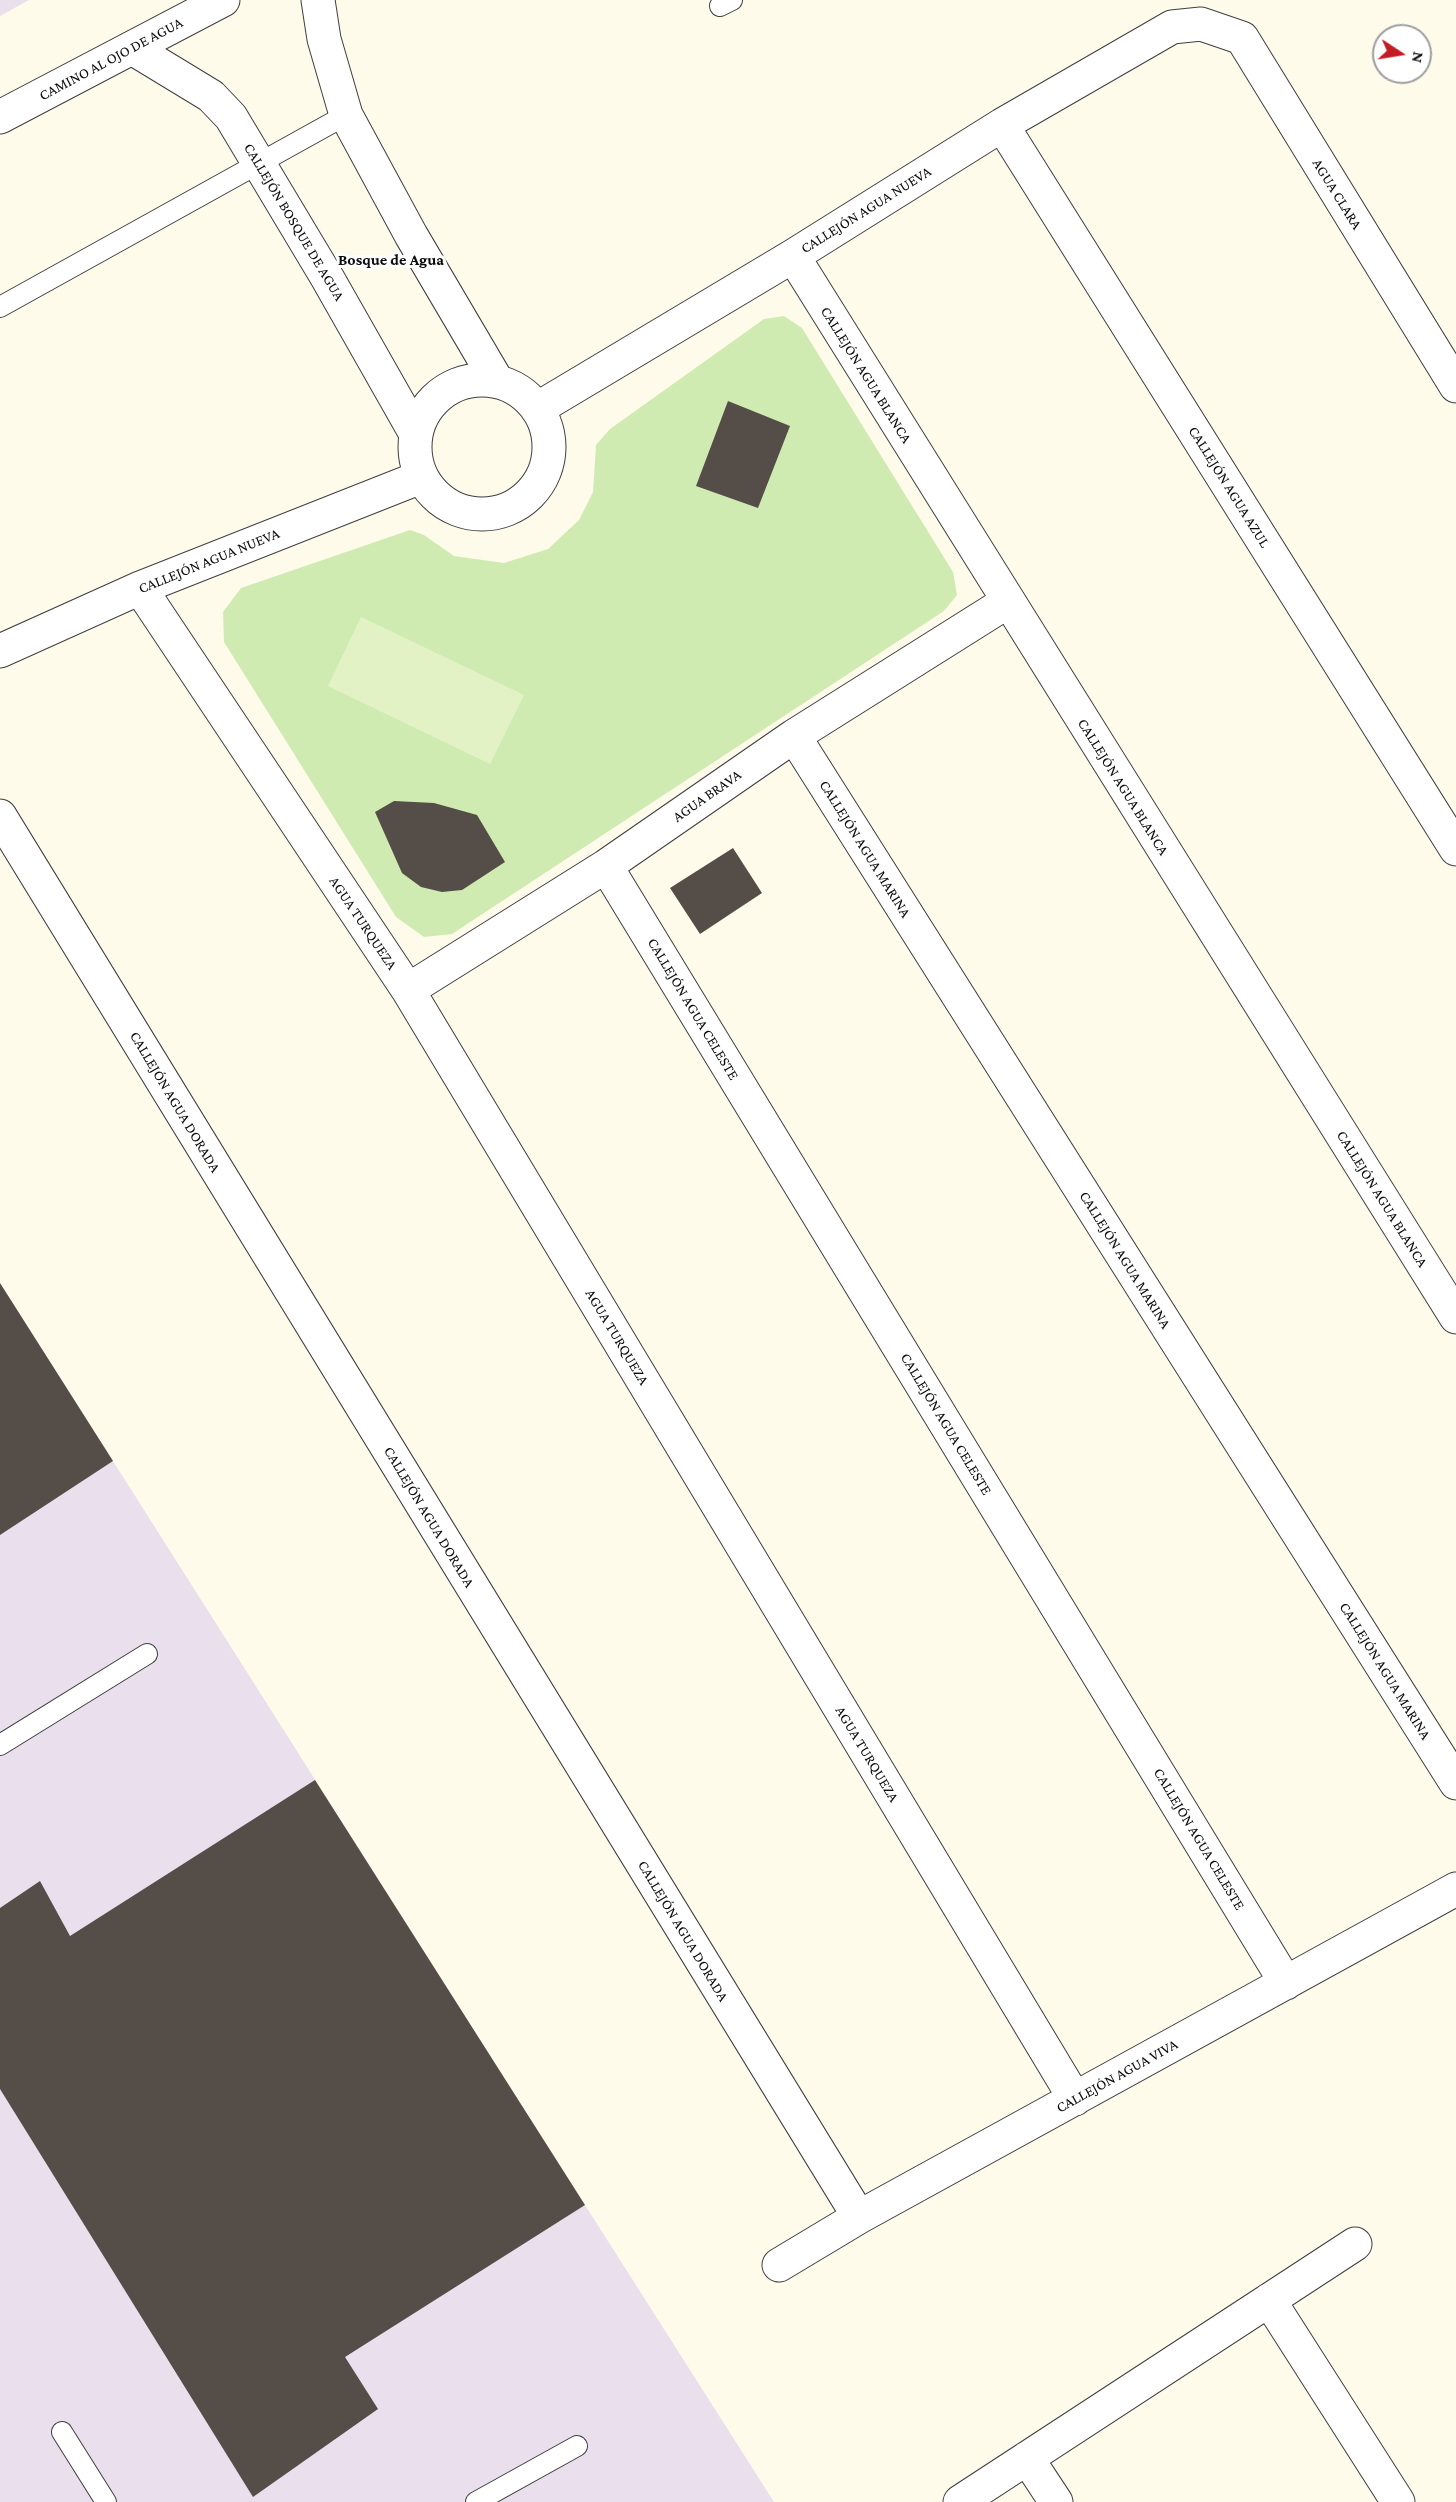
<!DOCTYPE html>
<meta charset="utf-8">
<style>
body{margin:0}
#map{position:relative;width:1456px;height:2502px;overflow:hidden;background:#fffbeb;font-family:"Crimson Pro",serif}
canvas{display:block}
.north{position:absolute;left:1372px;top:24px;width:60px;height:60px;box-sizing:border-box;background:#fff;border:2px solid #9e9e9e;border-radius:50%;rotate:102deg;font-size:16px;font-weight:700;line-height:24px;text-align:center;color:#0c0c0c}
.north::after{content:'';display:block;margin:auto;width:21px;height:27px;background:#c41c25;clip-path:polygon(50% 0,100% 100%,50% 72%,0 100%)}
</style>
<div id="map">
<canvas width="1456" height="2502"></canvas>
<div class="north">N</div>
</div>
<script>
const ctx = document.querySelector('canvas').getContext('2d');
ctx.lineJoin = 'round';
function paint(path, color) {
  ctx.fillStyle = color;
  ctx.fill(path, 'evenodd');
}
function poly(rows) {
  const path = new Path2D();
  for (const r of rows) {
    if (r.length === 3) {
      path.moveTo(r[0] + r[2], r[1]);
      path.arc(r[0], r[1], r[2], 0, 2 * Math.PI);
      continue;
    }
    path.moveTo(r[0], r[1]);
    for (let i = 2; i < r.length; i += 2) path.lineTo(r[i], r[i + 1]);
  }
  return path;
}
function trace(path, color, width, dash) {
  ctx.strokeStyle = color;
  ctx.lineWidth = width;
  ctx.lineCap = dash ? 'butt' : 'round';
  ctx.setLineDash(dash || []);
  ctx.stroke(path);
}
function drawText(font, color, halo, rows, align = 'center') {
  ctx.font = font + ' "Crimson Pro",serif';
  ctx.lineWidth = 6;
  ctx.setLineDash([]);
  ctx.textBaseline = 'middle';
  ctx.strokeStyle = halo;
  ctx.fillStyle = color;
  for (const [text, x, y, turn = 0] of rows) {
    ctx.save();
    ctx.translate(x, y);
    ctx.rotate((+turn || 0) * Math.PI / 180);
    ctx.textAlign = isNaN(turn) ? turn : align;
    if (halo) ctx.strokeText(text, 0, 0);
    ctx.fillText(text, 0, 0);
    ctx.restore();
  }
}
const industrial = poly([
 [0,0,29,0,0,16],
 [0,1283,585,2205,774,2502,0,2502]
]);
const green = poly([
 [784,316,802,328,953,572,957,595,944,611,452,934,424,937,396,917,224,642,223,612,241,588,410,530,424,535,454,556,504,563,548,549,579,520,593,492,596,445,610,429,764,319]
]);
const pitch = poly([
 [361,617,524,695,490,764,328,686]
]);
const building = poly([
 [728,401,790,426,758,508,696,486],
 [394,801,434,803,477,815,505,862,462,890,442,892,421,887,402,873,375,812],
 [733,848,762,893,700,934,670,888],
 [0,1283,113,1461,0,1535],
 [315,1780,585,2205,345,2357,378,2409,253,2497,0,2089,0,1908,40,1881,70,1936]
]);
const service = poly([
 [720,6,732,0],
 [0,307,346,115],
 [0,1745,147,1654],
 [62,2432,106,2502],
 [476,2502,577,2446]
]);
const minor = poly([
 [318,0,324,39,346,115,411,235,497,381],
 [132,48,211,96,231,117,328,279,416,434],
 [1002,125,1456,849],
 [793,256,1456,1317],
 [482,447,67],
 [537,409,793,256,1002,125,1172,27,1201,24,1242,38,1456,386],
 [140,588,408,990,1075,2099],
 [0,651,140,588,421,477],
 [794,736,1456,1783],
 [0,816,859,2217],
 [606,866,1286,1983],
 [408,990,606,866,794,736,1007,602],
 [779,2265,859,2217,1456,1889],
 [1269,2300,1398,2502],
 [1027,2458,1056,2502],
 [960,2502,1355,2244]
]);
const tertiary = poly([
 [0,117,223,0]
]);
const streetNames = [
 ["CAMINO AL OJO DE AGUA",111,59,-28],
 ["AGUA CLARA",1337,194,58],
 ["CALLEJÓN AGUA NUEVA",866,210,-32],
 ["CALLEJÓN BOSQUE DE AGUA",294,222,59],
 ["CALLEJÓN AGUA BLANCA",866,375,58],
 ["CALLEJÓN AGUA AZUL",1229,487,58],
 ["CALLEJÓN AGUA NUEVA",209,561,-22],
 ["CALLEJÓN AGUA BLANCA",1123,787,58],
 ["AGUA BRAVA",707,796,-35],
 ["CALLEJÓN AGUA MARINA",865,849,58],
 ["AGUA TURQUEZA",363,923,56],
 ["CALLEJÓN AGUA CELESTE",693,1009,59],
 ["CALLEJÓN AGUA DORADA",175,1102,59],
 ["CALLEJÓN AGUA BLANCA",1382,1199,58],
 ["CALLEJÓN AGUA MARINA",1125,1260,58],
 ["AGUA TURQUEZA",617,1337,59],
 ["CALLEJÓN AGUA CELESTE",946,1424,59],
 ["CALLEJÓN AGUA DORADA",429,1517,59],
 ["CALLEJÓN AGUA MARINA",1385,1671,58],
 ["AGUA TURQUEZA",867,1754,59],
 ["CALLEJÓN AGUA CELESTE",1199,1839,59],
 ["CALLEJÓN AGUA DORADA",683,1931,59],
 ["CALLEJÓN AGUA VIVA",1117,2076,-29]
];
const neighbourhoodNames = [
 ["Bosque de Agua",391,260]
];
paint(industrial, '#eadfec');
paint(green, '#d0ebb2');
paint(pitch, '#e3f2c5');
paint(building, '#554d48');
trace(service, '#3f3f3f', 22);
trace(minor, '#3f3f3f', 35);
trace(tertiary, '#3f3f3f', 35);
trace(service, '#fff', 20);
trace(minor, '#fff', 33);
trace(tertiary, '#fff', 33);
drawText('15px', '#0c0c0c', '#fff', streetNames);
drawText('bold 16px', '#0c0c0c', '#fff', neighbourhoodNames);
</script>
